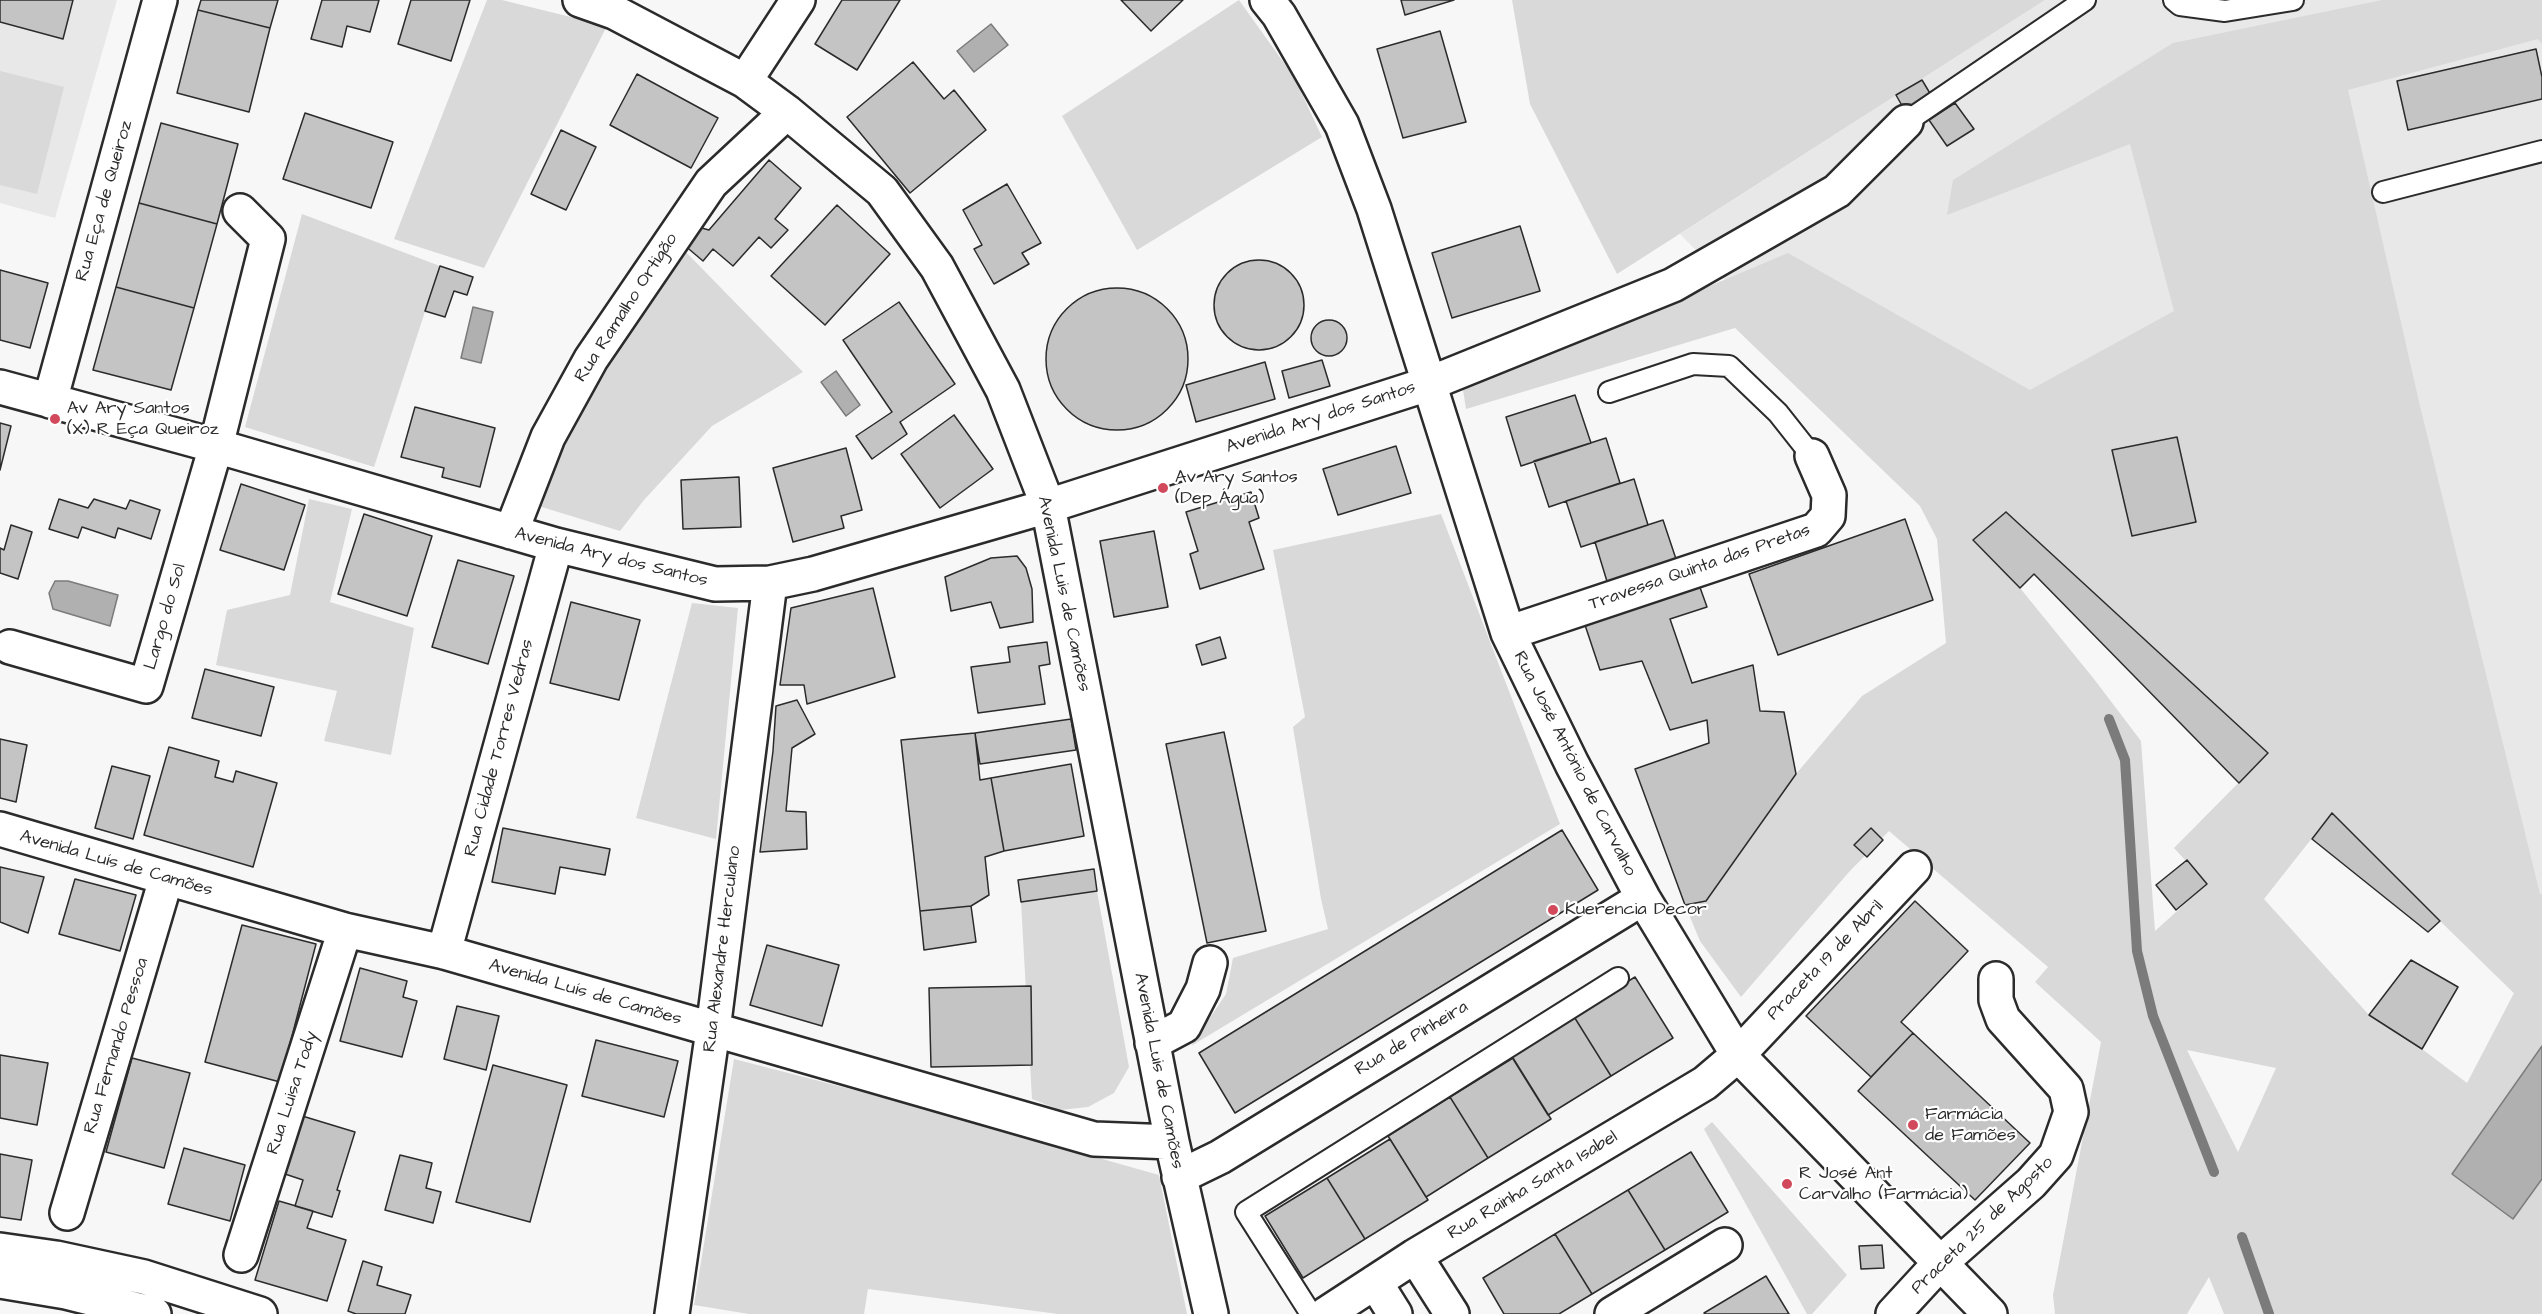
<!DOCTYPE html>
<meta charset="utf-8">
<style>
body{margin:0}
canvas{display:block;background:#f7f7f7}
</style>
<canvas width="2542" height="1314"></canvas>
<script>
const ctx = document.querySelector('canvas').getContext('2d');
ctx.lineJoin = 'round';
function paint(path, color) {
  ctx.fillStyle = color;
  ctx.fill(path, 'evenodd');
}
function poly(rows) {
  const path = new Path2D();
  for (const r of rows) {
    if (r.length === 3) {
      path.moveTo(r[0] + r[2], r[1]);
      path.arc(r[0], r[1], r[2], 0, 2 * Math.PI);
      continue;
    }
    path.moveTo(r[0], r[1]);
    for (let i = 2; i < r.length; i += 2) path.lineTo(r[i], r[i + 1]);
  }
  return path;
}
function trace(path, color, width, dash) {
  ctx.strokeStyle = color;
  ctx.lineWidth = width;
  ctx.lineCap = dash ? 'butt' : 'round';
  ctx.setLineDash(dash || []);
  ctx.stroke(path);
}
function drawText(font, color, halo, rows, align = 'center') {
  ctx.font = font + ' "Architects Daughter",sans-serif';
  ctx.lineWidth = 4.5;
  ctx.setLineDash([]);
  ctx.textBaseline = 'middle';
  ctx.strokeStyle = halo;
  ctx.fillStyle = color;
  for (const [text, x, y, turn = 0] of rows) {
    ctx.save();
    ctx.translate(x, y);
    ctx.rotate((+turn || 0) * Math.PI / 180);
    ctx.textAlign = isNaN(turn) ? turn : align;
    if (halo) ctx.strokeText(text, 0, 0);
    ctx.fillText(text, 0, 0);
    ctx.restore();
  }
}
const built = poly([
 [0,0,117,0,55,218,0,203],
 [2045,0,2542,0,2542,1021,2268,753,2006,512,1726,281,1680,234]
]);
const green = poly([
 [487,0,502,0,607,26,484,268,394,239],
 [1239,0,1294,77,1322,137,1137,250,1062,116],
 [1512,0,2045,0,1617,274,1530,104],
 [2382,0,2542,0,2542,44,2538,39,2348,90,2420,406,2540,894,2542,894,2542,1314,2224,1314,2209,1277,2187,1314,2055,1314,2053,1295,2101,1042,2035,982,2048,967,1889,831,1849,872,1741,997,1700,941,1685,905,1706,901,1796,774,1862,696,1946,643,1937,539,1920,506,1735,328,1466,409,1463,390,1788,253,2030,390,2174,311,2130,144,1947,215,1953,180,2173,43],
 [2006,512,2268,753,2174,848,2207,884,2155,931,2141,741,2094,679,2020,588,1973,541],
 [2331,814,2514,993,2467,1083,2422,1049,2369,1015,2264,899],
 [2187,1050,2276,1068,2238,1152],
 [0,71,64,87,37,194,0,185],
 [302,214,440,266,374,467,245,427],
 [682,248,803,372,712,426,644,500,620,531,532,504,559,429],
 [309,499,352,509,330,602,414,628,391,755,324,741,337,691,216,665,227,610,290,595],
 [1441,514,1560,824,1191,1046,1226,994,1233,958,1328,929,1321,899,1293,727,1305,717,1273,550],
 [692,603,738,608,716,839,636,818],
 [1097,891,1129,1067,1114,1093,1088,1107,1060,1110,1032,1099,1021,902],
 [734,1059,893,1100,1159,1175,1187,1314,1058,1314,868,1289,864,1314,749,1314,694,1305],
 [1712,1122,1847,1275,1812,1314,1807,1314,1704,1129]
]);
const water = poly([
 [991,24,1008,45,974,72,957,51,991,24],
 [473,307,493,312,481,363,461,358,473,307],
 [836,371,860,405,846,416,821,382,836,371],
 [55,581,68,581,118,595,110,626,53,609,49,593,55,581],
 [2542,1046,2542,1179,2513,1219,2452,1174,2542,1046]
]);
const stream = poly([
 [2109,719,2125,760,2137,951,2153,1016,2214,1172],
 [2242,1237,2269,1314]
]);
const building = poly([
 [0,0,73,0,63,39,0,22,0,0],
 [201,0,278,0,270,28,198,10,201,0],
 [322,0,379,0,370,32,347,26,342,47,311,39,322,0],
 [411,0,470,0,451,61,398,44,411,0],
 [842,0,900,0,857,70,815,44,842,0],
 [1121,0,1183,0,1151,31,1121,0],
 [1401,0,1454,0,1405,15,1401,0],
 [198,10,270,28,249,112,177,93,198,10],
 [1440,31,1466,122,1403,138,1377,49,1440,31],
 [2536,49,2542,77,2542,99,2408,130,2397,81,2536,49],
 [913,62,944,99,954,90,986,130,910,193,847,117,913,62],
 [637,74,718,118,691,168,610,125,637,74],
 [1922,80,1931,95,1905,111,1896,95,1922,80],
 [1955,103,1974,129,1947,146,1929,120,1955,103],
 [305,113,393,142,371,208,283,179,305,113],
 [161,123,238,144,217,224,139,203,161,123],
 [561,130,596,147,566,210,531,194,561,130],
 [769,160,801,188,775,219,788,230,771,248,759,237,733,266,713,249,703,261,683,244,698,227,709,230,769,160],
 [1007,184,1041,243,1022,253,1029,264,994,284,974,249,982,245,963,210,1007,184],
 [139,203,217,224,194,308,116,287,139,203],
 [837,205,890,254,825,325,771,276,837,205],
 [1520,226,1540,291,1452,318,1432,253,1520,226],
 [1259,305,45],
 [440,266,473,277,467,295,454,291,445,317,425,311,440,266],
 [0,270,48,283,30,348,0,340,0,270],
 [116,287,194,308,171,390,93,370,116,287],
 [1117,359,71],
 [899,302,955,384,900,422,907,434,872,459,856,436,892,412,843,340,899,302],
 [1329,338,18],
 [1322,360,1330,386,1289,398,1282,371,1322,360],
 [1265,362,1275,399,1196,422,1186,385,1265,362],
 [1575,395,1591,443,1521,466,1506,417,1575,395],
 [415,407,495,428,480,487,442,477,444,468,401,457,415,407],
 [954,415,993,469,940,508,901,454,954,415],
 [0,423,11,426,0,470,0,423],
 [2177,437,2196,522,2132,536,2112,450,2177,437],
 [1606,438,1620,483,1549,507,1534,461,1606,438],
 [1396,446,1411,493,1338,515,1323,469,1396,446],
 [846,448,862,510,841,516,844,528,793,542,773,468,846,448],
 [739,477,741,527,683,529,681,480,739,477],
 [1634,479,1648,525,1581,547,1566,501,1634,479],
 [241,484,305,505,284,570,220,550,241,484],
 [1251,492,1259,518,1249,522,1264,569,1200,589,1190,554,1198,551,1186,512,1251,492],
 [59,499,88,508,94,499,126,509,130,500,160,510,151,539,118,528,115,538,82,527,78,538,49,529,59,499],
 [2006,512,2268,753,2239,783,2034,574,2020,588,1973,540,2006,512],
 [364,514,432,536,407,616,338,594,364,514],
 [1905,519,1933,600,1778,655,1749,574,1905,519],
 [1663,520,1678,565,1609,588,1595,542,1663,520],
 [11,525,32,532,18,579,0,573,0,548,4,550,11,525],
 [1154,531,1168,607,1114,617,1100,541,1154,531],
 [1017,556,1026,568,1032,589,1033,622,1000,628,991,602,951,611,945,577,991,558,1017,556],
 [458,560,514,576,488,664,432,647,458,560],
 [1697,579,1707,607,1670,619,1692,683,1753,665,1760,711,1784,712,1796,774,1706,901,1685,905,1635,769,1709,743,1707,720,1670,730,1642,661,1600,670,1584,622,1697,579],
 [873,588,895,677,807,704,804,685,780,685,791,608,873,588],
 [571,602,640,620,619,700,550,683,571,602],
 [1220,637,1226,658,1202,665,1196,645,1220,637],
 [1047,642,1050,664,1039,666,1045,704,978,713,971,667,1010,662,1008,647,1047,642],
 [205,669,274,687,261,736,192,718,205,669],
 [797,700,815,734,792,748,786,811,806,812,807,849,760,852,773,751,776,706,797,700],
 [1071,719,1076,750,980,764,975,733,1071,719],
 [1224,732,1266,931,1207,943,1166,744,1224,732],
 [975,733,980,780,991,778,1004,851,985,857,989,895,971,906,920,911,901,740,975,733],
 [0,739,27,745,16,802,0,798,0,739],
 [169,747,219,761,215,777,233,782,236,771,277,783,253,867,144,835,169,747],
 [1071,764,1084,836,1004,851,991,778,1071,764],
 [112,766,150,776,133,839,95,828,112,766],
 [2332,813,2440,921,2428,932,2312,839,2332,813],
 [503,828,610,849,605,875,560,867,555,894,492,882,503,828],
 [1871,828,1883,840,1867,857,1854,845,1871,828],
 [1562,830,1598,890,1235,1113,1199,1053,1562,830],
 [2187,860,2207,884,2176,910,2156,885,2187,860],
 [0,867,44,877,28,933,0,922,0,867],
 [1094,869,1097,891,1021,902,1018,880,1094,869],
 [75,879,136,895,120,951,59,934,75,879],
 [1915,901,1968,951,1901,1022,1913,1033,1871,1077,1806,1016,1915,901],
 [971,906,976,942,924,950,920,911,971,906],
 [242,925,316,944,280,1082,205,1062,242,925],
 [767,945,839,965,822,1026,750,1005,767,945],
 [2411,960,2458,987,2422,1049,2369,1015,2411,960],
 [360,968,407,981,403,997,417,1001,402,1057,340,1041,360,968],
 [1635,977,1673,1038,1611,1076,1573,1015,1635,977],
 [1031,986,1032,1065,931,1067,929,988,1031,986],
 [457,1006,499,1016,486,1070,444,1059,457,1006],
 [1573,1015,1611,1076,1548,1115,1510,1054,1573,1015],
 [1913,1033,2030,1143,1975,1200,1858,1091,1913,1033],
 [596,1040,678,1061,664,1117,582,1096,596,1040],
 [0,1055,48,1063,37,1125,0,1118,0,1055],
 [132,1058,190,1073,164,1168,106,1152,132,1058],
 [1513,1058,1551,1119,1488,1158,1450,1097,1513,1058],
 [493,1065,567,1085,530,1222,456,1202,493,1065],
 [1450,1097,1488,1158,1426,1197,1388,1136,1450,1097],
 [299,1115,355,1132,337,1190,340,1191,332,1217,295,1206,303,1180,282,1173,299,1115],
 [1390,1139,1428,1200,1365,1239,1327,1178,1390,1139],
 [184,1148,245,1165,230,1221,168,1204,184,1148],
 [1691,1152,1728,1212,1665,1250,1628,1190,1691,1152],
 [0,1154,32,1160,21,1220,0,1217,0,1154],
 [400,1155,432,1163,426,1188,441,1192,433,1223,385,1210,400,1155],
 [1327,1178,1365,1239,1303,1278,1265,1216,1327,1178],
 [1628,1190,1665,1250,1592,1294,1555,1234,1628,1190],
 [279,1201,313,1211,307,1228,346,1240,327,1301,255,1280,279,1201],
 [1555,1234,1592,1294,1559,1314,1504,1314,1483,1278,1555,1234],
 [1882,1245,1884,1268,1861,1269,1859,1246,1882,1245],
 [363,1261,382,1267,377,1285,411,1295,405,1314,356,1314,348,1311,363,1261],
 [1766,1276,1789,1314,1705,1314,1704,1313,1766,1276]
]);
const lane = poly([
 [2174,0,2180,5,2225,11,2293,0],
 [1906,122,2085,0],
 [2383,192,2542,151],
 [1609,392,1693,364,1729,366,1778,413,1812,456],
 [1311,1314,1246,1212,1618,978]
]);
const street = poly([
 [580,0,614,12,745,81,787,112,882,191,937,267,1003,390,1048,506,1172,1142,1211,1314],
 [1267,0,1279,15,1342,125,1374,209,1508,633,1572,764,1643,898,1738,1055,1990,1314],
 [745,81,798,0],
 [0,387,216,446,556,545,715,584,770,583,813,574,1048,506,1428,384,1673,285,1837,191,1906,122],
 [50,401,160,0],
 [511,532,548,437,591,359,711,183,787,112],
 [1508,633,1816,530,1828,516,1829,495,1812,456],
 [10,647,146,686,216,446,268,239,240,211],
 [0,829,345,930,444,952,1094,1139,1172,1142],
 [444,952,556,545],
 [1152,1043,1184,1026,1203,989,1210,963],
 [1179,1177,1220,1157,1643,898],
 [67,1213,166,879],
 [241,1255,345,930],
 [1415,1256,1452,1314],
 [1375,1282,1395,1314],
 [672,1314,713,1030,770,583],
 [1326,1314,1415,1256,1705,1083,1738,1055,1914,868],
 [1612,1314,1725,1245],
 [1893,1314,1939,1264,2031,1183,2056,1155,2071,1112,2066,1089,2003,1019,1996,1000,1996,979]
]);
const secondary = poly([
 [0,1250,56,1258,144,1277,260,1314],
 [0,1281,66,1292,154,1314]
]);
const markers = [
 [55,419,6,"#d1495b"],
 [1163,488,6,"#d1495b"],
 [1553,910,6,"#d1495b"],
 [1913,1125,6,"#d1495b"],
 [1787,1184,6,"#d1495b"]
];
const streetNames = [
 ["Rua Eça de Queiroz",105,201,-74],
 ["Rua Ramalho Ortigão",627,308,-57],
 ["Avenida Ary dos Santos",1321,418,-18],
 ["Avenida Ary dos Santos",611,558,14],
 ["Travessa Quinta das Pretas",1700,568,-19],
 ["Avenida Luis de Camões",1063,594,78],
 ["Largo do Sol",166,617,-74],
 ["Rua Cidade Torres Vedras",500,748,-75],
 ["Rua José António de Carvalho",1574,764,63],
 ["Avenida Luís de Camões",116,864,16],
 ["Rua Alexandre Herculano",723,949,-83],
 ["Praceta 19 de Abril",1826,961,-46],
 ["Avenida Luís de Camões",585,993,16],
 ["Rua de Pinheira",1412,1039,-31],
 ["Rua Fernando Pessoa",117,1046,-73],
 ["Avenida Luis de Camões",1158,1071,79],
 ["Rua Luisa Tody",293,1093,-72],
 ["Rua Rainha Santa Isabel",1533,1186,-31],
 ["Praceta 25 de Agosto",1983,1226,-44]
];
const poiNames = [
 ["Av Ary Santos",67,409],
 ["(X) R Eça Queiroz",67,430],
 ["Av Ary Santos",1175,478],
 ["(Dep Água)",1175,499],
 ["Kuerencia Decor",1565,910],
 ["Farmácia",1925,1115],
 ["de Famões",1925,1136],
 ["R José Ant",1799,1174],
 ["Carvalho (Farmácia)",1799,1195]
];
paint(built, '#e8e8e8');
paint(green, '#d9d9d9');
paint(water, '#b0b0b0');
trace(water, '#7b7b7b', 1.5);
trace(stream, '#7b7b7b', 10);
paint(building, '#c4c4c4');
trace(building, '#2b2b2b', 1.5);
trace(lane, '#2b2b2b', 24);
trace(street, '#2b2b2b', 38);
trace(secondary, '#2b2b2b', 38);
trace(lane, '#fff', 20);
trace(street, '#fff', 33);
trace(secondary, '#fff', 33);
for (const [x, y, r, color] of markers) {
  const dot = new Path2D();
  dot.arc(x, y, r, 0, 2 * Math.PI);
  ctx.fillStyle = color;
  ctx.fill(dot);
  trace(dot, '#fff', 2);
}
drawText('18px', '#2b2b2b', '#fff', streetNames);
drawText('18px', '#2b2b2b', '#fff', poiNames, 'left');
</script>
